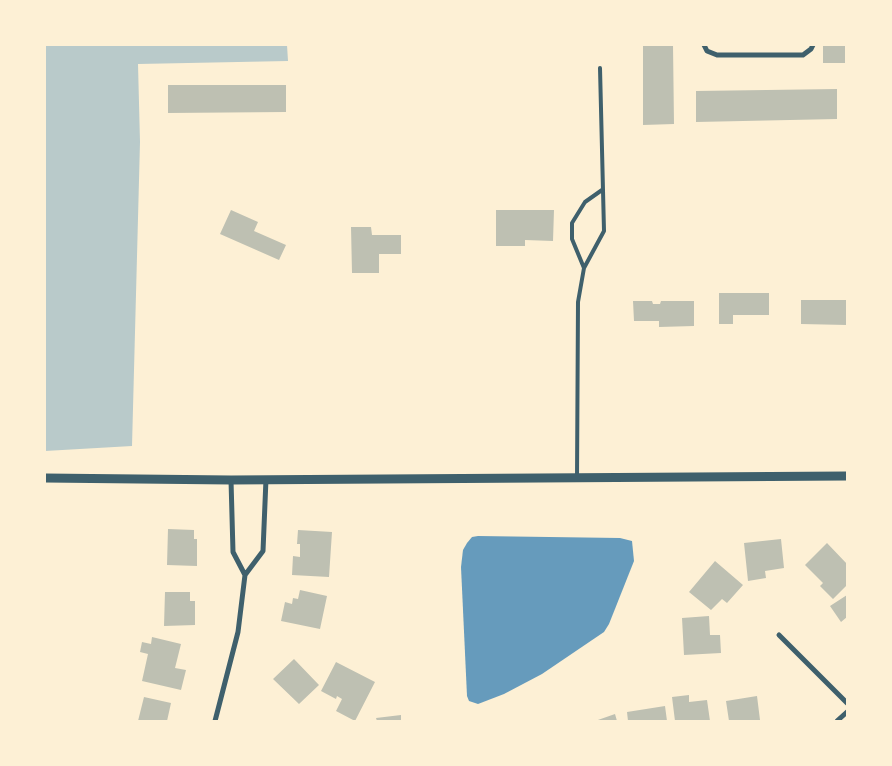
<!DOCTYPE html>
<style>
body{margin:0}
#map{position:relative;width:892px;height:766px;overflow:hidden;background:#fdf0d5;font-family:"Nunito Sans",sans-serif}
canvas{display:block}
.frame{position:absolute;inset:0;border:46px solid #fdf0d5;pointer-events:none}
</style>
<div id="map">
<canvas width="892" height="766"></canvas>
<div class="frame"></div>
</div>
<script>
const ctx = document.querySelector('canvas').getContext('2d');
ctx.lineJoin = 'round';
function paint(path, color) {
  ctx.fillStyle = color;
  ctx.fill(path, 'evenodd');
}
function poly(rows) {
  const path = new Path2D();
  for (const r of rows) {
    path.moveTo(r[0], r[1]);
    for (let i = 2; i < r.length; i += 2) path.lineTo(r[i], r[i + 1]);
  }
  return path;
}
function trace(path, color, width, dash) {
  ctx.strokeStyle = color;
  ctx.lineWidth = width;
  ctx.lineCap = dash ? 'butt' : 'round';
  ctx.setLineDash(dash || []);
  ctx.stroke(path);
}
const green = poly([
 [45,45,287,45,288,61,138,64,140,142,132,446,45,451]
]);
const water = poly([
 [478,536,620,538,632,541,634,561,609,624,604,632,542,674,504,694,478,704,469,701,467,696,461,567,463,550,467,543,472,537]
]);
const building = poly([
 [643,45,673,45,674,124,643,125],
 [823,45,845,45,845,63,823,63],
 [168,85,286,85,286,112,168,113],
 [837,89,837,119,696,122,696,91],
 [231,210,258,222,254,231,286,245,279,260,220,234],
 [496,210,554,210,553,241,525,240,525,246,496,246],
 [351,227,371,227,372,235,401,235,401,254,379,254,379,273,352,273],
 [719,293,769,293,769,315,733,315,733,324,719,324],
 [801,300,847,300,847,325,801,324],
 [633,301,652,301,653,304,660,304,661,301,694,301,694,326,659,327,659,321,634,321],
 [168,529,194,530,194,539,197,539,197,566,167,565],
 [298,530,332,532,329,577,292,575,293,556,300,557,300,544,297,544],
 [781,539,784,568,765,571,766,578,748,581,744,543],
 [827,543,847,564,847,585,833,599,820,586,823,583,805,565],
 [715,561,743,585,727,603,722,599,711,610,689,592],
 [300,590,327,596,320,629,281,621,285,602,292,604,293,598,298,599],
 [165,592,190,592,190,601,195,601,195,625,164,626],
 [847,595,847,617,841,622,830,606],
 [709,616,710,635,720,635,721,653,684,655,682,618],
 [152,637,181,644,175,668,186,670,181,690,142,681,148,654,140,652,142,642,151,644],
 [294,659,319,685,299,704,273,679],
 [336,662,375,682,355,721,336,711,342,699,337,696,336,699,321,691],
 [689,695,689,702,707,700,710,721,675,721,672,697],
 [757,696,760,720,729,721,726,701],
 [144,697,171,703,167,721,138,721],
 [665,706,667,721,628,721,627,712],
 [615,714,617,721,595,721],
 [401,715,401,721,377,721,376,718]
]);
const service = poly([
 [584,268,572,239,572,223,585,202,602,190],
 [577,478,578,302,584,268,604,231,600,68]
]);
const minor = poly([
 [704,45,707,51,717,55,803,55,811,49,813,45],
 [245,575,263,551,266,479],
 [779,635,847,703],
 [215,721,238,632,245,575,233,552,231,480],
 [837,721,847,712]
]);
const tertiary = poly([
 [45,478,231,480,847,476]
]);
paint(green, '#b9caca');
paint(water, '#669bbc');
paint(building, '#bec0b2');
trace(service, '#3f606c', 4);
trace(minor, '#3f606c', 5);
trace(tertiary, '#3f606c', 9);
</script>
